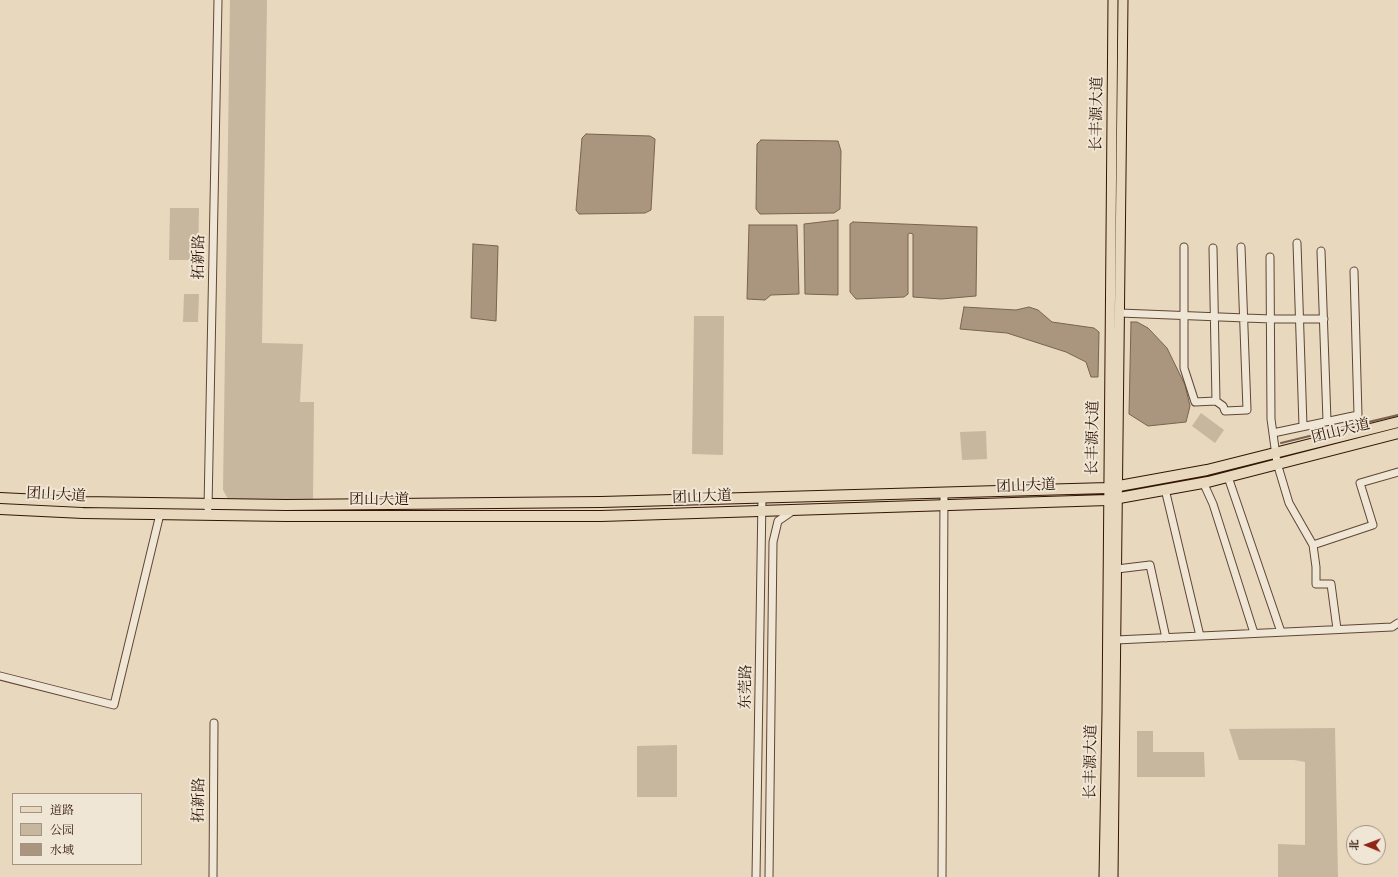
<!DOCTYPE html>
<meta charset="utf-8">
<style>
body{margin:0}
#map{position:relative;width:1398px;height:877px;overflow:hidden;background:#e7d8be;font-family:"IM FELL DW Pica","Noto Serif SC",serif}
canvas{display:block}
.legend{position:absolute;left:12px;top:793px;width:130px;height:72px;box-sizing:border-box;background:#efe6d5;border:1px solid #a49282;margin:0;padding:5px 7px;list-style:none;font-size:12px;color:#331506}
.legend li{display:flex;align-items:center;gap:8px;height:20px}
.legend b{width:20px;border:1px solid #a49282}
.north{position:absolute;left:1346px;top:825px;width:40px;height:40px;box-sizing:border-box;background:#efe6d5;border:1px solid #a49282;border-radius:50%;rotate:271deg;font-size:11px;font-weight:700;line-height:16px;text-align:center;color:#331506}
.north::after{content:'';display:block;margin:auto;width:14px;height:18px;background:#8f2418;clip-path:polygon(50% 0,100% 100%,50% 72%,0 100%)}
</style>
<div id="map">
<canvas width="1398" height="877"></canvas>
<ul class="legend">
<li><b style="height:5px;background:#e7d8be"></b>道路</li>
<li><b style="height:11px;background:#c8b79f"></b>公园</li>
<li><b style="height:11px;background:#aa967f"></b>水域</li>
</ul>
<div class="north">北</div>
</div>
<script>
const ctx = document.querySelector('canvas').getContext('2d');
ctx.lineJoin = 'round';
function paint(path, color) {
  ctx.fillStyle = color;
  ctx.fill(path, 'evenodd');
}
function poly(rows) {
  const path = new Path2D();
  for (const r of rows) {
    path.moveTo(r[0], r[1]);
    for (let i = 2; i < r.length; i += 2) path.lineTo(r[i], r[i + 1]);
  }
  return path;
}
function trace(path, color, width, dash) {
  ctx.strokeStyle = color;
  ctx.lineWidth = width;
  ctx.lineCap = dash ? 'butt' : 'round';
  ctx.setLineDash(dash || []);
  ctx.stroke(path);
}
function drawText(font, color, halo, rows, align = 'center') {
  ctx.font = font + ' "IM FELL DW Pica","Noto Serif SC",serif';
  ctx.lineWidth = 4;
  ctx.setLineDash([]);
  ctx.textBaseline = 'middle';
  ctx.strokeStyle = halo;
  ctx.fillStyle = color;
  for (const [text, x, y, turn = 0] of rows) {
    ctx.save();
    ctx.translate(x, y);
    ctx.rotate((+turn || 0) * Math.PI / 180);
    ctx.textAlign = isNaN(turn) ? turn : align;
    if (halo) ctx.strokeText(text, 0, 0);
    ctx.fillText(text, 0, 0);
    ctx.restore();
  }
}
const green = poly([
 [230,0,267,0,262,343,303,344,300,402,314,402,313,500,228,499,223,490],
 [170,208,199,208,198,260,169,260],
 [184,294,199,294,198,322,183,322],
 [694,316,724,316,723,455,692,454],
 [1201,413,1224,430,1215,443,1192,426],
 [986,431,987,459,962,460,960,432],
 [1335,728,1338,877,1278,877,1278,844,1305,845,1305,762,1294,760,1239,760,1229,729],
 [1137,731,1153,731,1153,752,1204,752,1205,777,1137,777],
 [677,745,677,797,637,797,637,746]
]);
const water = poly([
 [586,134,650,136,655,139,651,210,645,213,579,214,576,210,582,138,586,134],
 [761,140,838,141,841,151,840,209,834,213,760,214,756,209,757,144,761,140],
 [838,220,838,295,805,294,804,224,838,220],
 [853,222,977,227,976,296,941,299,913,297,913,234,910,233,908,234,908,294,904,297,856,299,850,292,850,224,853,222],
 [749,225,797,225,799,294,771,295,765,300,747,299,749,225],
 [473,244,498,246,496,321,471,318,473,244],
 [964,307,1016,310,1029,307,1038,310,1052,322,1094,328,1099,332,1098,377,1091,377,1086,362,1066,352,1007,333,960,329,964,307],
 [1131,322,1137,322,1148,328,1167,348,1185,385,1190,406,1186,422,1148,426,1129,414,1131,322]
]);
const stream = poly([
 [1360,424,1398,415],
 [1281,443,1355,425]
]);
const minor = poly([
 [1297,243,1303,426],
 [1184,247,1184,368,1195,402,1216,401,1223,406,1225,411,1247,410,1241,247],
 [1213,248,1216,401],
 [1321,251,1327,421],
 [1270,257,1271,419,1277,463,1289,503,1313,545,1316,567,1316,584,1331,584,1337,629],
 [1120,313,1271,319,1324,319],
 [1358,432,1358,415],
 [1273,433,1358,415,1354,271],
 [1228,477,1281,632],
 [1203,482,1213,504,1254,633],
 [1165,489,1200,636],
 [208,508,218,0],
 [1313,545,1373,525,1360,483,1398,472],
 [1117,569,1150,565,1166,638],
 [1116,640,1392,627,1398,623],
 [0,676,114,705,160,514],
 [213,877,214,723],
 [756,877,762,498],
 [769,877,773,542,778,521,794,510],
 [942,877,944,493]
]);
const major = poly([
 [1104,877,1107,712,1113,0],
 [1113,877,1123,0]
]);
const highway = poly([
 [0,498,82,502,286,505,601,502,1108,488,1207,470,1398,422],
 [0,509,83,513,286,516,601,516,1108,500,1208,482,1398,433]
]);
const streetNames = [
 ["长丰源大道",1098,114,-89],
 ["拓新路",200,257,-89],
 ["团山大道",1341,432,-14],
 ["长丰源大道",1094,438,-89],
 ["团山大道",1026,487,-2],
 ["团山大道",56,496,3],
 ["团山大道",702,498,-2],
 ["团山大道",379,501],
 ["东莞路",747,687,-89],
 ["长丰源大道",1092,762,-89],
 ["拓新路",200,800,-89]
];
paint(green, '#c8b79f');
paint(water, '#aa967f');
trace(water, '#7a624f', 1);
trace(stream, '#7a624f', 2);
trace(minor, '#604634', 9);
trace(major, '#331506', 11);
trace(highway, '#331506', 12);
trace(minor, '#efe6d5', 7);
trace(major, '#e7d8be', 9);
trace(highway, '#e7d8be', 10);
drawText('15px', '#331506', '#efe6d5', streetNames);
</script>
